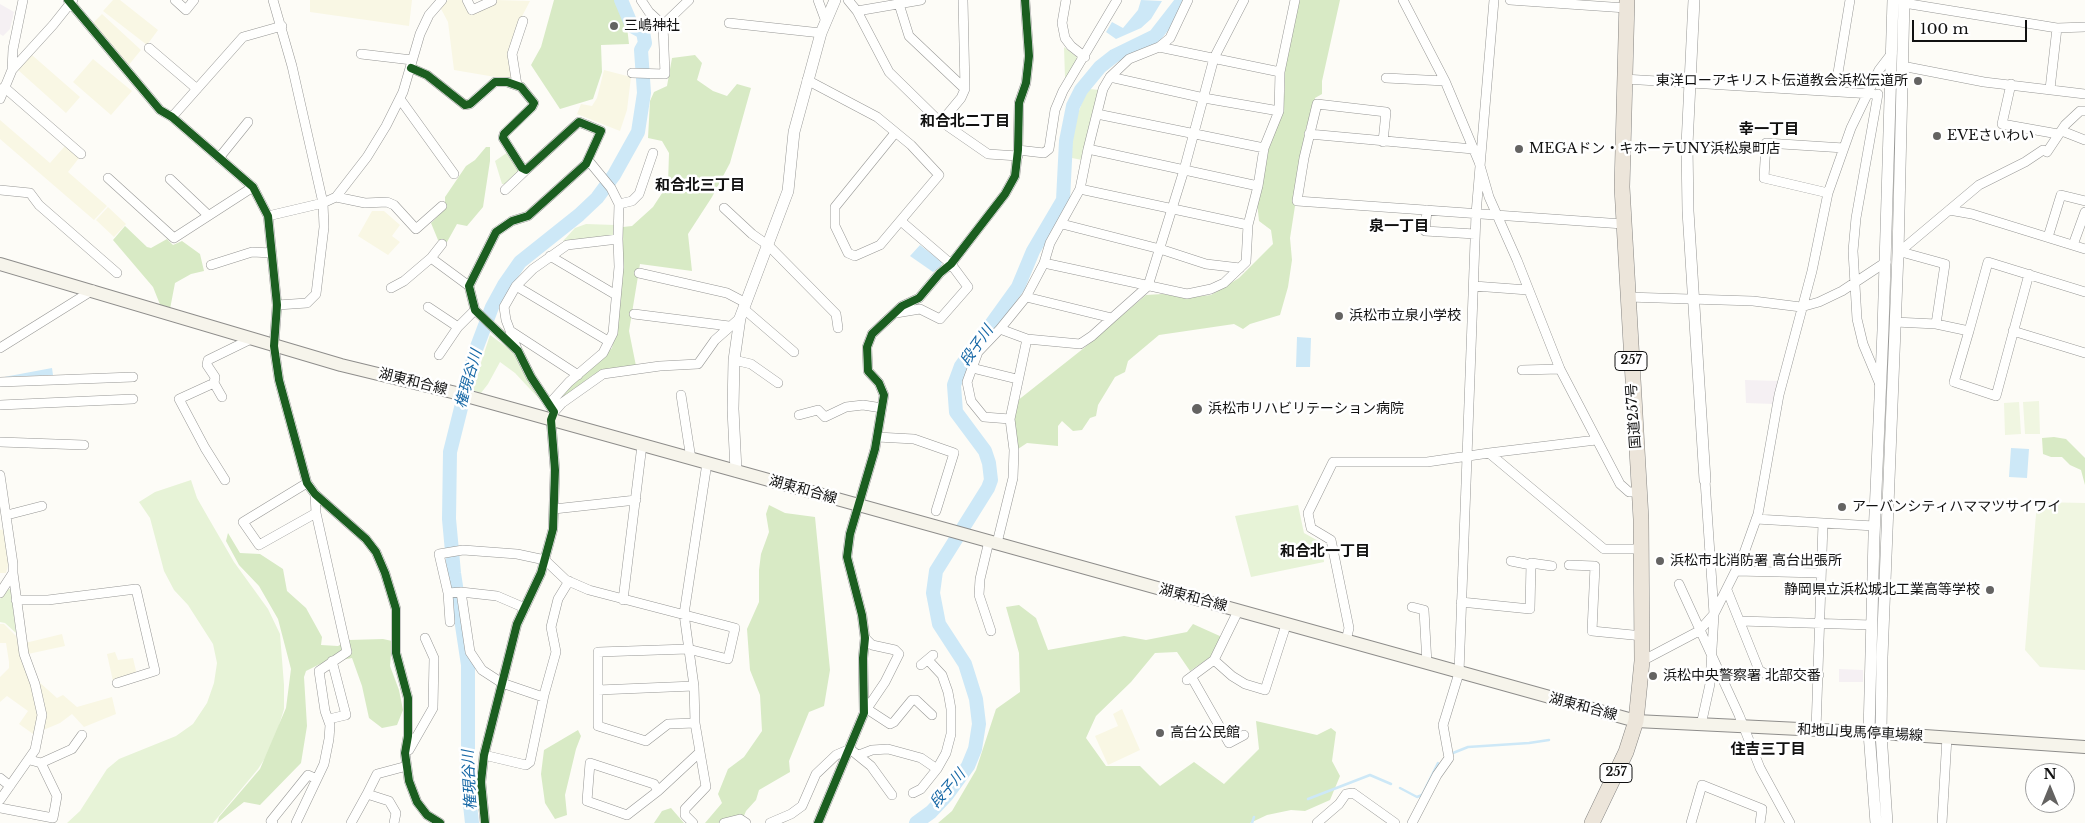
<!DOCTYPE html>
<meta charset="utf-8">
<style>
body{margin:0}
#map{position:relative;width:2085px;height:823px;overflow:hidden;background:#fdfcf7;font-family:"Libre Baskerville",serif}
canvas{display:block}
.north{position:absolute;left:2025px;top:763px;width:50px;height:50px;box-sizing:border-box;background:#fff;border:1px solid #a0a0a0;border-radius:50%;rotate:0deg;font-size:14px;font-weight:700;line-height:20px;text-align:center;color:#111}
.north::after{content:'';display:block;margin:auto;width:18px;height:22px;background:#646362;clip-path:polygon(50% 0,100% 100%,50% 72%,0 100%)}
.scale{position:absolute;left:1912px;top:20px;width:115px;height:22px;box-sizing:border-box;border:2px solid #111;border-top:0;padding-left:6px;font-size:15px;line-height:18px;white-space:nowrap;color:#111;-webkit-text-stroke:4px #fff;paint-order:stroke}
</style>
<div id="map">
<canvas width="2085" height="823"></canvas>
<div class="north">N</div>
<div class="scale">100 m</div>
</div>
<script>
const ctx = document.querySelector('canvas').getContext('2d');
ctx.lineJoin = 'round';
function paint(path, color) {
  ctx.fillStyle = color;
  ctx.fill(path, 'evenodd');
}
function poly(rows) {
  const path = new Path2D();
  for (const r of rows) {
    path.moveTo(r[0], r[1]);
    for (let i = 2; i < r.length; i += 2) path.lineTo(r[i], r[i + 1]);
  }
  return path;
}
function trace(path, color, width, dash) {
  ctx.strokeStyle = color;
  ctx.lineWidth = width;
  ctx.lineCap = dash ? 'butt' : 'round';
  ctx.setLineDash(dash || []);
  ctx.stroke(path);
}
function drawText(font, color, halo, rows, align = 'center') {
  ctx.font = font + ' "Libre Baskerville","Noto Sans JP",serif';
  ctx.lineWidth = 5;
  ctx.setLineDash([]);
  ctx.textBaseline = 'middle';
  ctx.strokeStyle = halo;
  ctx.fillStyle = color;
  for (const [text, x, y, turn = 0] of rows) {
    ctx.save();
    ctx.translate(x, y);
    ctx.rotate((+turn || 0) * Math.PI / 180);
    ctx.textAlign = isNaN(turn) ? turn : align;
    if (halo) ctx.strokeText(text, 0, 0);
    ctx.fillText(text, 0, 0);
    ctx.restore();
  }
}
const industrial = poly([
 [0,4,14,12,10,29,3,36,0,34],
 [1745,380,1779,381,1773,404,1746,403],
 [1839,669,1863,670,1863,682,1839,682]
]);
const farmland = poly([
 [113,0,120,0,158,30,147,45,103,11],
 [310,0,412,0,409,26,310,12],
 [448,0,465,0,472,12,496,0,530,1,518,24,513,80,454,70,448,22,440,7],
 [102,14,141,50,123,72,89,27],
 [32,55,80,97,66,113,18,70],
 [93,59,132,91,111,115,73,82],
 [604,70,631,77,627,110,620,131,577,114,581,104,592,106,597,98],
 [0,120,50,163,65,146,79,158,68,172,107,206,94,220,0,139],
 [108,207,126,224,114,237,96,220],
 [372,211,384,211,400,225,392,236,400,242,388,255,358,236],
 [5,529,9,562,6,573,0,573,0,530],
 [0,624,4,624,16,636,23,662,33,682,38,708,36,736,19,724,28,711,7,696,0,702,0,677,9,668,9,662,6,643,0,643],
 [62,634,65,646,28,654,25,643],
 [115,652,118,660,133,658,137,675,113,681,107,654],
 [38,681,57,698,63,695,77,707,112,697,116,714,84,727,72,714,60,723,41,731,45,719,44,701],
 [1122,709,1140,750,1108,765,1095,736,1118,726,1113,714]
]);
const green = poly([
 [1064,47,1077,57,1076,63,1065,78],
 [1090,89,1099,90,1082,160,1072,158,1070,145,1072,130,1084,97],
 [508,152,521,171,506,184,502,184,495,161],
 [586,224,615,225,614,237,563,241,575,228],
 [490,335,512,351,544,404,515,373,500,362,488,384,481,393,472,390],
 [191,480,197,498,209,519,234,562,268,609,280,634,284,685,284,709,277,732,269,752,258,769,213,823,67,823,80,811,107,769,119,759,176,736,193,724,207,703,214,683,217,663,213,644,188,605,174,590,164,571,150,518,139,502,155,492],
 [1298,505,1304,533,1322,543,1324,562,1251,577,1235,516],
 [6,589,11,589,16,633,5,623,0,622,0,599]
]);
const forest = poly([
 [554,0,618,0,627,27,629,44,601,45,602,72,593,99,560,109,531,65,541,47],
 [1298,0,1340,0,1322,81,1322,94,1315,98,1312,117,1306,127,1304,150,1293,202,1295,206,1290,238,1292,260,1288,287,1280,315,1250,324,1243,329,1234,324,1159,335,1128,361,1125,372,1115,377,1098,405,1096,416,1090,418,1082,430,1073,431,1062,421,1058,426,1058,446,1027,443,1018,449,1013,420,1017,401,1084,348,1146,295,1163,294,1186,298,1211,295,1239,278,1273,244,1271,230,1259,221,1257,202,1267,149,1282,114,1285,88,1284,67],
 [695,55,702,63,697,80,713,91,727,96,737,84,751,88,730,163,712,197,688,234,692,271,640,264,629,331,636,366,593,375,557,403,556,399,612,348,623,277,623,227,632,226,653,207,668,184,669,153,662,141,648,138,650,101,654,92,667,86,672,58],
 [486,147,490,147,490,161,483,207,467,226,457,224,447,242,438,240,431,223,445,209,445,197,466,166,475,160],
 [125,226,147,247,151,248,167,239,173,245,182,241,200,254,204,271,191,274,175,283,170,309,161,307,153,287,113,240],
 [2054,437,2066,439,2085,458,2085,485,2081,470,2070,465,2062,457,2051,457,2043,454,2042,438],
 [769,505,785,513,815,517,830,670,824,706,809,712,789,761,790,772,759,790,756,800,746,811,741,823,705,823,722,803,718,794,728,769,744,757,762,731,760,695,750,670,747,629,759,602,759,570,761,554,769,532,766,514],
 [228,533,240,553,260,554,283,569,287,591,306,608,322,637,321,645,338,646,349,640,383,639,392,641,390,666,399,690,403,710,397,725,382,728,369,718,362,686,352,658,320,664,306,671,304,677,307,726,301,763,260,805,244,802,217,823,219,817,260,769,286,708,291,669,278,619,259,586,239,565,226,541],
 [1019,605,1036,618,1048,650,1124,636,1146,640,1187,632,1193,624,1222,637,1212,656,1190,671,1177,652,1155,653,1131,682,1096,716,1086,738,1106,766,1140,766,1160,786,1194,762,1224,784,1259,749,1256,721,1317,735,1331,728,1336,732,1332,761,1340,776,1330,800,1305,811,1291,810,1267,815,1250,823,938,823,952,811,976,770,996,709,1020,692,1019,653,1006,607],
 [578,730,581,736,576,749,565,795,567,815,555,819,545,803,541,774,544,750],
 [671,808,684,823,654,823,662,811]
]);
const pitch = poly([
 [2039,401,2040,434,2025,434,2023,402],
 [2019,402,2021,434,2005,435,2004,403],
 [2037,502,2085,503,2085,670,2040,667,2025,650]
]);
const water = poly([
 [1141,0,1162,1,1151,19,1141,28,1116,39,1106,32,1112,22,1123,28,1138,10],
 [920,245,942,262,941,266,933,272,910,256],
 [1297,337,1311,338,1310,367,1296,367],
 [52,368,53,375,4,377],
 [2011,448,2029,449,2027,478,2009,477]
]);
const stream = poly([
 [1453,753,1468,747,1529,743,1549,740],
 [1400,788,1417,797,1422,795,1438,763],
 [1308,799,1370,775,1391,784],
 [1252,823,1254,817]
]);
const river = poly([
 [472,823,468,786,468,665,454,573,449,519,450,452,475,352,492,307,504,285,520,262,579,215,597,198,614,175,638,132,644,93,641,50,645,43,643,32,632,26,621,0],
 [916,823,931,812,947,795,968,766,975,749,979,724,976,699,965,664,939,624,933,593,936,571,988,488,991,480,989,463,985,451,956,412,954,385,961,366,1018,287,1033,251,1063,200,1066,141,1073,106,1081,90,1100,67,1114,56,1155,36,1183,0]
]);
const minor = poly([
 [68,0,160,110,172,117,253,187,268,216,277,305,274,346,279,380,307,483,315,494,366,539,376,552,385,573,396,609,396,653,408,698,408,736,405,753,409,781,417,802,427,815,440,823],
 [175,0,186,10,194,0],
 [467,0,472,10,492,1],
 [641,0,649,12,663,25,689,0],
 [818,0,825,19],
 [848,0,857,11,889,72,936,118,988,154,1018,156],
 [1066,0,1062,23,1065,38,1071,46,1085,57],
 [1403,0,1445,81,1479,162,1489,197,1517,260,1560,369,1620,484,1629,492,1639,492],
 [1510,0,1626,8],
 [1904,3,2057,28,2085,27],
 [899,4,909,36,965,89],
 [857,11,921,0],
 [729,23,821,33],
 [1159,47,1280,72],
 [149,48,197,89],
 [361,54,412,60],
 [1902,66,1984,82,2085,94],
 [411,68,427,75,465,105,470,104,495,82,507,82,521,87,534,103,532,107,504,134,503,138,522,168,526,170,579,122,601,131,586,164,528,216,512,221,496,232,469,286,475,310,518,351,531,377,554,412,551,420,555,470,553,529,541,573,517,624,484,755,481,782,485,823],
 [12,70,13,49,23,0],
 [632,73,665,74,663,25],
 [1110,77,1204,98,1279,111],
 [1386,78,1445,81],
 [1624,79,1873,94],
 [807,80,877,117,911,145,939,175,880,245,855,256,848,253,835,226,835,207,895,133],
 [2011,84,2002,124,2058,134],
 [517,85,512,54,523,21],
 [4,87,81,154],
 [2050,89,2057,28],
 [1835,91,1850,0],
 [1878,94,1856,218,1853,251,1857,319,1863,344,1881,387],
 [0,99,12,70,53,25,73,0],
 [400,99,454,174],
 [1097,114,1264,148,1258,186],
 [172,117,243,37,282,26],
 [941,122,961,98,965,89,963,0],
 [2062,131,2085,140],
 [1309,134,1473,149],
 [1383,142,1386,112,1317,104,1304,158,1297,201,1623,224],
 [1264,148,1279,111,1280,72,1295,0],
 [1088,149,1258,186,1248,225,1246,262,1224,283,1211,289,1187,294,1044,263,1050,243,1080,189,1088,149,1103,89,1110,77,1129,59,1159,47,1170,38,1188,0],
 [1018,150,1044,153,1049,149,1055,110,1063,91,1117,0],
 [219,158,248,122],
 [108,178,174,238,253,187],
 [170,179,208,215],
 [1080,189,1248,225],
 [0,190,30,193,39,205,117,273],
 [505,190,526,170],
 [1828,193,1764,178,1766,143,1844,148],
 [336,197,365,203,387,202,394,205,416,229,442,206],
 [619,204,632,201,639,194,653,153],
 [724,208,752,234,769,246,836,314,838,328],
 [1427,210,1425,231,1475,234],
 [1949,210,1972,214,2085,249],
 [268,216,323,203,292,66,273,0],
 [1062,224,1160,249,1206,264,1240,268],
 [2048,237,2061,195,2085,201],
 [2073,245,2085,212],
 [1898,253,1979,185,2025,162,2043,150,2047,152,2065,125,2080,111,2085,111],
 [1898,253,1905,253,1945,264,1936,324],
 [550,256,616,295],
 [431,258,442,244],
 [1044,263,1026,297,1112,318,1148,286,1184,170,1214,58,1244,0],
 [211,265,252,252,272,253],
 [639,273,727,293,746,303],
 [516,286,608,341],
 [1474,286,1528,290],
 [391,288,404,281,431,258,469,286],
 [1026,297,1000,329,1027,339,1080,344,1092,336,1112,318],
 [1627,297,1753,301,1801,307,1819,302,1842,291,1886,262],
 [277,305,307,303,316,294,324,227,323,203,336,197,367,157,386,126,403,92,420,34,429,15,442,0],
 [428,307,458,327],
 [744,309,794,352],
 [896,313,920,309,940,319,968,287,951,264,902,222],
 [634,314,729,326],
 [1895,322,1936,324,1969,331,1988,262,2085,292],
 [1000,329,978,352,967,382,971,401,984,417,1010,419],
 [1969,331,1954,382,1996,396,2029,274],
 [2013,331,2085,353],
 [512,332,578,375],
 [0,348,93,290],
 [517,349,506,320,504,307,516,286,533,269,567,245,618,239,619,204,611,188,588,160],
 [439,355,458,327,475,310],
 [734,360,751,364,778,383],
 [972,368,1017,379],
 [1522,370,1560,369],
 [0,382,133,377],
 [214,383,179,399,205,448,225,480],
 [681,395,691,459],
 [222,397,214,383,215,377,207,365,208,360,251,339],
 [550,403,569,382,603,353,613,333,619,267,618,239],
 [0,405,133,399],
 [554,412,562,403,603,374,660,366,698,364,715,340,740,318],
 [799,415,818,410,825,417,846,407,863,405,882,408],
 [877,437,914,439,954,453,936,511],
 [0,442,84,445],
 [1489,453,1596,440],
 [0,475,13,564,13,573,0,593],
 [307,483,243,522,259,545,316,513],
 [554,509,636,500],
 [7,515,42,506],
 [1756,519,1874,526],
 [989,541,980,579,979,595,991,631],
 [997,543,1013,478,1014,450,1010,419,1027,339],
 [1511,561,1531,565],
 [1569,565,1595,566,1592,631,1643,636],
 [1736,571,1821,573],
 [1679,584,1739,715,1760,768,1790,823],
 [1727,590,1759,670,1767,675,1819,675],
 [461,592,470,652,482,670,502,683,543,697],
 [448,593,461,592,497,596,525,608],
 [16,600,48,600,136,589,155,671,117,683],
 [623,600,642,445],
 [1461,602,1530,609,1531,563,1552,566],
 [1412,607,1424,610,1427,664],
 [1740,621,1872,625],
 [450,622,448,593,439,554,463,550,517,554,545,560,566,580,589,590,735,628,728,659,688,649,598,652,598,726,646,741,668,724,695,723],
 [1346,641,1349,628,1331,540,1311,528,1308,513,1333,462,1427,462,1489,453,1604,549,1642,549],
 [1214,660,1232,676,1245,684,1265,690,1286,625],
 [1642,661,1699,631,1714,614,1743,556,1758,514,1779,395,1812,271,1828,193,1851,128,1879,70,1892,53],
 [921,665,933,655],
 [1192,678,1229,743,1244,735],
 [1187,680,1214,660,1238,611],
 [598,690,694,686],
 [867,709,890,724,894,722,912,700,916,700,932,715],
 [864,713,885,682,899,654,895,650,872,645,865,638],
 [329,719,346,715,332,661],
 [1701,725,1710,684,1714,614,1705,480],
 [1816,730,1823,523],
 [409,750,433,708,434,658,425,638],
 [484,755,526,765,530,762,544,695,556,652,551,627,558,599,569,581],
 [859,755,872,750,888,749,921,758,937,769],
 [41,763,72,749,82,735],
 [0,778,10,786],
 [658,791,627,815,587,801,590,763,654,784,658,791,700,752],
 [913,793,921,789,937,769,946,753,951,734,951,709,948,692,942,675,928,660],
 [367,794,377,774,407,766],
 [0,800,35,750,42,715,35,684,24,654,13,573],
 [0,808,53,818,57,796,41,763,30,760],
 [273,823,271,821,308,775,317,779],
 [296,823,324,764,329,739,330,725,325,711,319,671,347,652,316,513,315,494],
 [351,823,367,794,389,801,396,813,394,823],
 [693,823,685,815,685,809,706,787,695,723,694,686,684,614,707,463],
 [724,823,740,819,746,823],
 [770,823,791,814,802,806,816,774,836,755,850,749,871,766,892,795],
 [818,823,864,713,863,658,865,638,862,615,847,557,850,534,875,449,884,395,879,383,868,371,867,347,872,334,902,306,919,298,940,273,951,264,1005,194,1015,176,1018,150,1019,103,1026,83,1029,56,1025,0],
 [1317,823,1339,804,1346,794,1353,793,1395,823],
 [1412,823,1437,775,1449,758,1443,725,1459,673,1476,214,1494,0],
 [1691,823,1702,785,1762,809,1760,823],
 [1942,823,1947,737]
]);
const tertiary = poly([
 [1694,0,1687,145,1688,211,1705,480],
 [736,471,733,409,734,360,740,318,788,191,794,132,821,33,835,0],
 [1876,823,1869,733,1874,537,1883,330,1893,0],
 [1887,823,1881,733,1882,657,1898,253,1904,0]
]);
const secondary = poly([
 [0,264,341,365,452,392,1636,721,1881,733,2085,747]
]);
const trunk = poly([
 [1592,823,1626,752,1636,721,1642,661,1641,519,1622,187,1627,0]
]);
const cycleway = poly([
 [68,0,160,110,172,117,253,187,268,216,277,305,274,346,279,380,307,483,315,494,366,539,376,552,385,573,396,609,396,653,408,698,408,736,405,753,409,781,417,802,427,815,440,823],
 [411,68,427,75,465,105,470,104,495,82,507,82,521,87,534,103,532,107,504,134,503,138,522,168,526,170,579,122,601,131,586,164,528,216,512,221,496,232,469,286,475,310,518,351,531,377,554,412,551,420,555,470,553,529,541,573,517,624,484,755,481,782,485,823],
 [818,823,864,713,863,658,865,638,862,615,847,557,850,534,875,449,884,395,879,383,868,371,867,347,872,334,902,306,919,298,940,273,951,264,1005,194,1015,176,1018,150,1019,103,1026,83,1029,56,1025,0]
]);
const markers = [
 [614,26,5,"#646362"],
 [1918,81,5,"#646362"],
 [1937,136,5,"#646362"],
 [1519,149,5,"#646362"],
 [1339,316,5,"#646362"],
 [1197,409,6,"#646362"],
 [1842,507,5,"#646362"],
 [1660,561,5,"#646362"],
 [1990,590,5,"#646362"],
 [1653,676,5,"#646362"],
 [1160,733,5,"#646362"]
];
const shields = [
 [1631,361,32],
 [1616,773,32]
];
const shieldNames = [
 ["257",1631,361],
 ["257",1616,773]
];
const poiNames = [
 ["三嶋神社",624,26],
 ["東洋ローアキリスト伝道教会浜松伝道所",1908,81,"right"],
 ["EVEさいわい",1947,136],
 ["MEGAドン・キホーテUNY浜松泉町店",1529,149],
 ["浜松市立泉小学校",1349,316],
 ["浜松市リハビリテーション病院",1208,409],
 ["アーバンシティハママツサイワイ",1852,507],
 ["浜松市北消防署 高台出張所",1670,561],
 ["静岡県立浜松城北工業高等学校",1980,590,"right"],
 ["浜松中央警察署 北部交番",1663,676],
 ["高台公民館",1170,733]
];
const streetNames = [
 ["湖東和合線",413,382,14],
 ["国道257号",1634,416,-94],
 ["湖東和合線",803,490,16],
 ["湖東和合線",1193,598,15],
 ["湖東和合線",1583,707,15],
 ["和地山曳馬停車場線",1860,733,3]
];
const neighbourhoodNames = [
 ["和合北二丁目",965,122],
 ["幸一丁目",1769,130],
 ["和合北三丁目",700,186],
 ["泉一丁目",1399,227],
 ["和合北一丁目",1325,552],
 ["住吉三丁目",1768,750]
];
const waterNames = [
 ["段子川",977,346,-55],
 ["権現谷川",469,379,-74],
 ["権現谷川",470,780,-93],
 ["段子川",948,789,-49]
];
paint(industrial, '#f5f0f3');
paint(farmland, '#f9f7e4');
paint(green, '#e7f3d7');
paint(forest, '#d8eac5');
paint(pitch, '#f0f6e1');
paint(water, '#cde8f7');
trace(stream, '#cde8f7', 2.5);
trace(river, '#cde8f7', 14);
trace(minor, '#979795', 10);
trace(tertiary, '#979795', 12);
trace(secondary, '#8e8d8b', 14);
trace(trunk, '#858482', 16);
trace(minor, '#fffffe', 9);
trace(tertiary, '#fffffe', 11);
trace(secondary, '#f6f4eb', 12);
trace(trunk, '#ece5da', 15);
trace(cycleway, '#1b5e20', 8);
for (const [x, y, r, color] of markers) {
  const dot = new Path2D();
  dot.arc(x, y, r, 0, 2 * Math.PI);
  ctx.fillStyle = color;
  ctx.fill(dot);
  trace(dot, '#fff', 2);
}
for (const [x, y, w] of shields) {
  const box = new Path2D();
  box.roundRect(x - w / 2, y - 9.5, w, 19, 4);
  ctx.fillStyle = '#fff';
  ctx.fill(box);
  trace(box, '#111', 1);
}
drawText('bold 12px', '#111', null, shieldNames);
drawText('14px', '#111', '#fff', poiNames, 'left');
drawText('14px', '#111', '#fff', streetNames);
drawText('bold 15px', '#111', '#fff', neighbourhoodNames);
drawText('italic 15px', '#1768a6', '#fff', waterNames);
</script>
